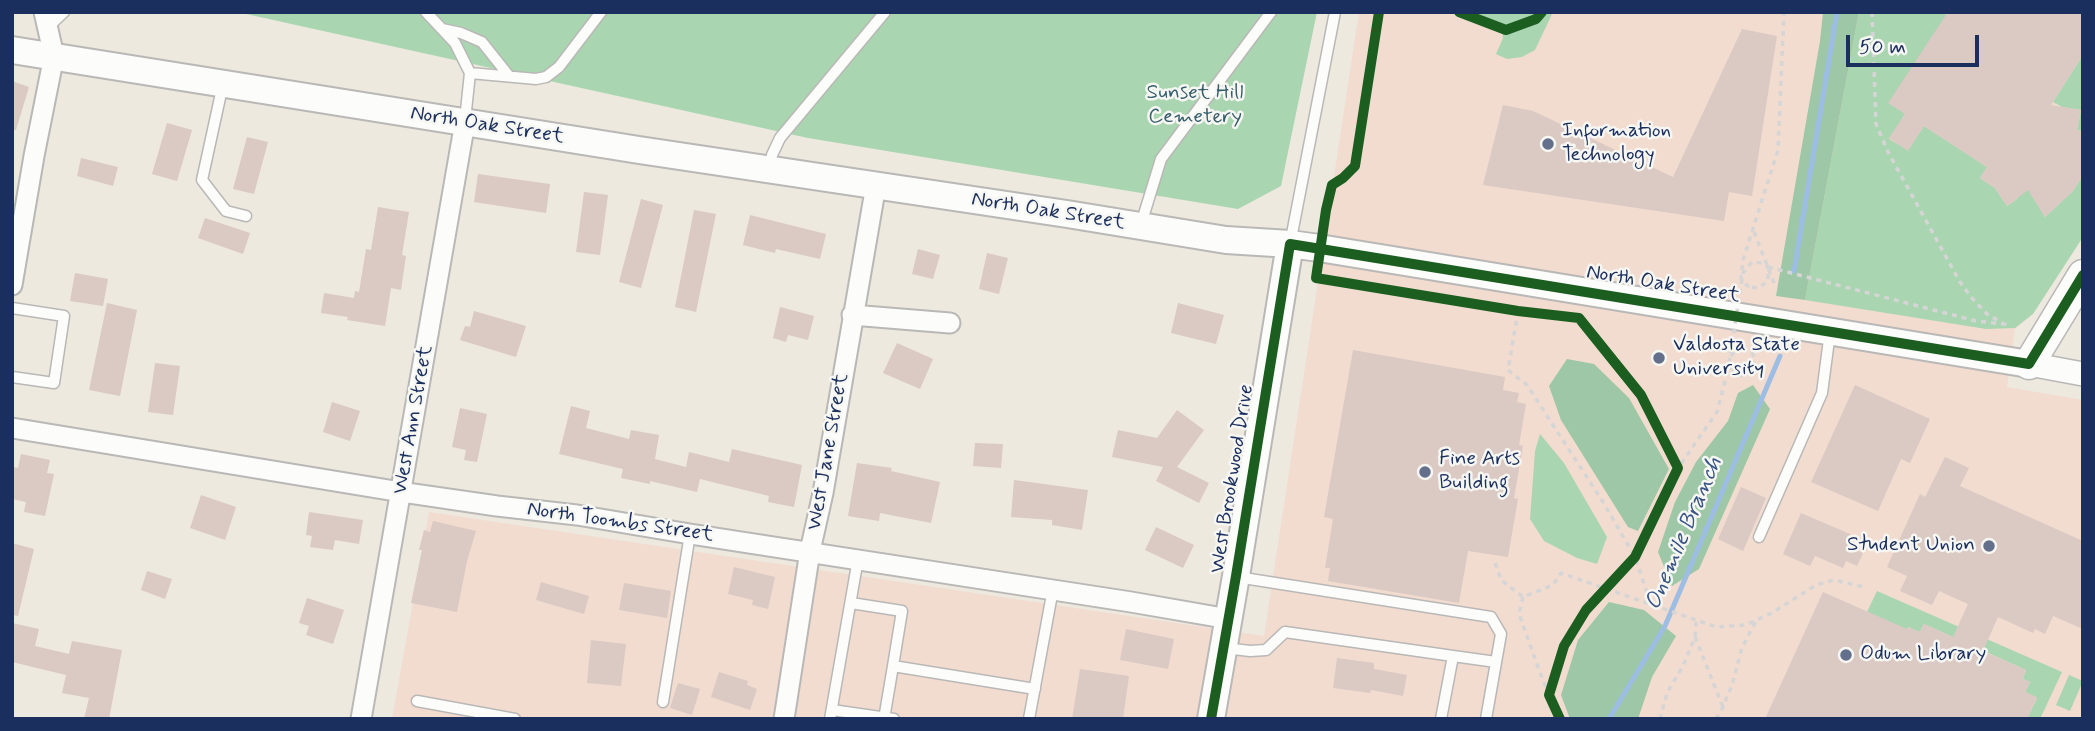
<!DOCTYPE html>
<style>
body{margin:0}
#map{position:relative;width:2095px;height:731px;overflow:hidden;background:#ede9df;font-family:Mynerve,sans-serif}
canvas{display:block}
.frame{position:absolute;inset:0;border:14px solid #1b2f5e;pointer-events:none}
.scale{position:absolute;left:1846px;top:35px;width:133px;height:32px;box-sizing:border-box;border:4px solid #1b2f5e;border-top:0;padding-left:9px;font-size:21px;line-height:24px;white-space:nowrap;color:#1b2f5e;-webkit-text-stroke:5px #f6f6f2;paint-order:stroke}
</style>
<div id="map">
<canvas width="2095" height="731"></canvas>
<div class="frame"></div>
<div class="scale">50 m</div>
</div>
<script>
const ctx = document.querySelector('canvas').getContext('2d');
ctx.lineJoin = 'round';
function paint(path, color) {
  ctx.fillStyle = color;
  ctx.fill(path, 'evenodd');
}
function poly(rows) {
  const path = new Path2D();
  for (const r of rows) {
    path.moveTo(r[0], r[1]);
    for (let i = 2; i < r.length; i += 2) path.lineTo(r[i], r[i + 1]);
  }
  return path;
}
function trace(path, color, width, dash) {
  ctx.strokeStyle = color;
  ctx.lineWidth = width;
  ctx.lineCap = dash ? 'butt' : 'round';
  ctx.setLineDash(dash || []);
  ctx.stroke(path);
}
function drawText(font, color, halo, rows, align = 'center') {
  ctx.font = font + ' Mynerve,sans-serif';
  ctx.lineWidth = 5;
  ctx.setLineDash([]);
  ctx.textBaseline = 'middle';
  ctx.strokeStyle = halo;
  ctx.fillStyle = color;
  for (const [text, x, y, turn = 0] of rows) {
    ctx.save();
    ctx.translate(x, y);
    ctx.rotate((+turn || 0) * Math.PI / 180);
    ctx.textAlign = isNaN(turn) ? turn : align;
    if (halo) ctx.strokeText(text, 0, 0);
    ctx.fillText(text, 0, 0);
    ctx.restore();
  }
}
const built = poly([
 [1359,12,1474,12,1501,24,1535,12,2083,12,2083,236,2033,314,2015,329,2007,387,2083,400,2083,719,392,719,429,512,1264,636]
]);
const green = poly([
 [237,12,1317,12,1281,186,1238,209,808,138],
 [1474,12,1553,12,1535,50,1522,57,1507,59,1496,54,1503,38,1501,24],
 [1859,12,1948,12,1905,114,1889,139,1908,150,1924,126,1987,167,1980,178,1995,188,2007,206,2017,199,2014,193,2026,186,2045,217,2072,192,2083,176,2083,237,2033,314,2015,328,1986,329,1805,300],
 [2083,55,2083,131,2077,130,2081,110,2062,107,2053,102],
 [1540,434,1564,463,1607,537,1597,564,1577,558,1544,541,1530,519,1535,451],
 [1877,591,2062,672,2040,719,2027,719,2037,698,2025,692,2030,682,2023,679,2026,670,1924,624,1920,632,1908,627,1903,639,1867,612],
 [2069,675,2083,681,2070,711,2056,705]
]);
const forest = poly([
 [1823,12,1859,12,1805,300,1776,296,1820,41],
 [1567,359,1594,364,1629,398,1669,469,1638,531,1628,527,1561,420,1549,386],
 [1753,385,1770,409,1699,569,1672,586,1658,552,1675,502,1696,462,1728,421,1738,393],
 [1609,602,1644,610,1676,636,1652,677,1638,719,1570,719,1561,695,1578,640]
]);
const stream = poly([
 [1794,271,1837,12],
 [1609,719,1665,626,1780,356]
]);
const building = poly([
 [1948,12,2083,12,2083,55,2051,105,2081,110,2077,130,2083,131,2083,176,2072,192,2045,217,2028,190,2007,206,1995,188,1980,178,1987,167,1924,126,1908,151,1889,138,1905,114,1888,103],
 [1742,29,1777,36,1752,196,1729,192,1724,221,1483,185,1503,105,1533,111,1673,177],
 [12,81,29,87,16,130,12,130],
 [167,123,192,130,177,181,152,174],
 [247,137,268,142,254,194,233,189],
 [81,158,118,167,113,186,77,176],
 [478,174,550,184,546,213,474,202],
 [584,192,608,195,600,255,576,252],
 [641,199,663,205,641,288,619,282],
 [378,207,409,212,402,255,406,256,401,290,391,288,385,326,347,320,348,317,321,313,324,293,354,298,355,291,359,292,366,249,371,250],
 [694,210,716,214,696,312,675,307],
 [750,215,826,234,820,259,776,249,775,253,743,245],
 [205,218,250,233,243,254,198,238],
 [918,249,940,255,933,279,912,274],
 [987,253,1008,258,999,294,979,289],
 [75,273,108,279,103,306,70,301],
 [107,303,137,310,120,396,89,390],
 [1178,303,1224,315,1216,344,1171,333],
 [780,307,814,316,808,340,788,335,786,342,773,338],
 [474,311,526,326,516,357,460,340,465,326,470,327],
 [897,343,933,359,920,389,883,373],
 [1353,350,1505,377,1503,390,1519,393,1517,402,1526,404,1519,445,1523,446,1514,498,1518,499,1508,557,1468,551,1459,603,1328,581,1330,568,1325,568,1333,519,1324,517],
 [155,363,180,366,173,415,148,412],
 [1855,385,1930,419,1910,463,1901,459,1878,511,1811,482],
 [332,402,360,411,350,441,323,432],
 [571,406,590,411,586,428,629,439,631,430,659,435,655,459,686,467,689,452,729,462,732,449,802,465,794,507,768,502,769,496,700,479,697,492,650,481,650,484,621,478,623,469,559,454],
 [460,408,487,414,477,462,464,460,466,450,452,447],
 [1177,410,1204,430,1177,467,1209,483,1199,503,1156,481,1163,467,1112,457,1118,430,1157,438],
 [975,443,1003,444,1001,468,973,466],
 [21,454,50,460,47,473,54,474,45,516,24,512,26,502,12,499,12,467,18,468],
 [1945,457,1969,468,1960,486,2083,541,2083,629,2053,616,2045,634,2035,629,2033,633,1998,617,1983,651,2026,670,2023,679,2030,682,2025,692,2037,697,2027,719,1765,719,1823,592,1907,629,1908,627,1920,632,1924,624,1953,637,1968,604,1939,591,1932,605,1900,591,1907,576,1887,567,1920,494,1925,497],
 [857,463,892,468,891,471,940,482,931,523,880,513,879,521,848,516],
 [1014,480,1088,490,1082,530,1052,525,1052,520,1011,517],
 [1741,487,1766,498,1743,551,1718,539],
 [201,495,236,507,225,540,190,528],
 [309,512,363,520,359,544,335,540,333,550,310,547,312,536,306,535],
 [1801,513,1857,537,1852,548,1863,553,1857,566,1846,561,1843,568,1815,556,1810,566,1783,554],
 [433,521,476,531,467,561,457,612,411,603,422,550,419,550,424,530,430,532],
 [1156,527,1194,545,1183,568,1145,550],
 [12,543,34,549,18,616,12,615],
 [734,567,775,577,768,609,752,605,753,600,728,594],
 [147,571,172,579,165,599,141,590],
 [541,582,589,596,584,614,536,600],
 [624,583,671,591,667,618,619,610],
 [307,598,344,610,333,644,306,635,309,626,299,623],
 [12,623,39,629,35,646,69,654,72,641,122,650,109,719,84,719,89,698,62,693,66,675,12,662],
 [1126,629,1174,639,1168,669,1120,660],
 [591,640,626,644,621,686,587,683],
 [1337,658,1374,663,1374,669,1407,675,1403,696,1371,690,1370,693,1333,688],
 [1080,669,1129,676,1123,719,1072,719],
 [719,672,748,681,747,685,757,689,750,710,711,697],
 [678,683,700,689,692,715,670,708]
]);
const path = poly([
 [1459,12,1506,30,1536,19,1542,12],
 [1872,12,1876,124,1888,152,1960,282,1971,297,1987,314,2006,325],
 [1945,12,1947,14],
 [1323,227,1332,185,1343,178,1355,166,1379,12],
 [1754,232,1776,288],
 [1768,267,1976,321,2004,324],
 [1317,269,1316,278,1518,311,1579,318,1641,395,1678,468],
 [1749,287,1744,283,1741,278,1743,260,1778,150,1784,12],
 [1518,311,1508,370,1527,385,1603,502,1635,557,1651,604],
 [1495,563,1501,580,1523,597,1553,585,1561,573,1716,627,1745,625,1772,613,1816,585,1834,580,1864,587],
 [1523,597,1519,614,1542,678,1560,719],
 [1695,637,1723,707],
 [1549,695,1564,646,1586,610,1635,557,1678,468,1717,412,1732,354,1742,349],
 [1660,719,1667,693,1683,666,1695,637,1696,622],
 [1716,719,1723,707,1732,685,1742,648,1756,621]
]);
const service = poly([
 [426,12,455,43,470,73],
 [48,27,64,12],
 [442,29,461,33,482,42,509,76],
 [223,84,202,180,226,211,246,216],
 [465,120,470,73,536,79,546,77,559,67,601,12],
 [769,169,772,155,780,138,885,12],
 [1141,224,1161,159,1271,12],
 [1290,244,1335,12],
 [12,308,64,316,54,383,12,377],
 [1759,537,1822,393,1830,332],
 [1237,577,1491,617,1501,634,1486,719],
 [851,603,902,611,893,666,1035,689],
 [1225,648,1250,651,1266,650,1285,632,1453,656,1441,719],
 [1453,656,1496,662],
 [417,701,515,719],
 [663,702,690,534],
 [832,710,894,719],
 [830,719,858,559],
 [884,719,893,666],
 [1029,719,1053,589]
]);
const minor = poly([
 [12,285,34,156,54,56,44,12],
 [852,315,950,323],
 [12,428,401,492,497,506,577,515,690,534,1131,602,1229,619],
 [361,719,465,122],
 [784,719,810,551,823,493,876,185]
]);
const tertiary = poly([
 [2029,364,2083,374]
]);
const secondary = poly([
 [12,50,639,150,1067,214,1226,240,1290,244,1319,248,2029,364],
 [1211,719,1236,576,1290,244]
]);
const primary = poly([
 [2029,364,2083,275]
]);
const pathBridge = poly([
 [1742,349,1752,353,1755,359,1752,370,1744,376,1735,373,1729,363,1743,273,1752,262,1763,263,1768,267,1769,271,1767,282,1758,288,1749,287]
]);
const cycleway = poly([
 [1379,12,1355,166,1343,178,1332,185,1326,210,1316,278,1518,311,1579,318,1641,395,1678,468,1635,557,1586,610,1564,646,1549,695,1560,719],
 [1459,12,1506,30,1536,19,1542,12],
 [1211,719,1236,576,1290,244,2029,364,2083,275]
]);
const markers = [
 [1548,144,7,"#64708b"],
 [1659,358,7,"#64708b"],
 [1425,472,7,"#64708b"],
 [1989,546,7,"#64708b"],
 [1846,655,7,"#64708b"]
];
const parkNames = [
 ["Sunset Hill",1195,94],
 ["Cemetery",1195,118]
];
const streetNames = [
 ["North Oak Street",487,126,9],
 ["North Oak Street",1048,212,9],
 ["North Oak Street",1663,285,9],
 ["West Ann Street",414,420,-80],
 ["West Jane Street",829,452,-80],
 ["West Brookwood Drive",1233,479,-81],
 ["North Toombs Street",620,523,8]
];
const poiNames = [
 ["Information",1562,132],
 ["Technology",1562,156],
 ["Valdosta State",1673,346],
 ["University",1673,370],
 ["Fine Arts",1439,460],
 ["Building",1439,484],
 ["Student Union",1975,546,"right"],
 ["Odum Library",1860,655]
];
const waterNames = [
 ["Onemile Branch",1685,534,-67]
];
paint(built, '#f2dcd0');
paint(green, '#a9d6b1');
paint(forest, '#9dc7a6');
trace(stream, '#9ebde3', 5);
paint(building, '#dbc9c3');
trace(service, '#b9b8b6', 13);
trace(minor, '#b9b8b6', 23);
trace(tertiary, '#b9b8b6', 26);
trace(secondary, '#b9b8b6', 30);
trace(primary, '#b9b8b6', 33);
trace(path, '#d6d5d6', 3.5, [5, 5]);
trace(service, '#fcfcfa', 10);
trace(minor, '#fcfcfa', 19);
trace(tertiary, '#fcfcfa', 23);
trace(secondary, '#fcfcfa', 26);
trace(primary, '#fcfcfa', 30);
trace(pathBridge, '#d6d5d6', 3.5, [5, 5]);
trace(cycleway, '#1b5e20', 10);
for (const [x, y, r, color] of markers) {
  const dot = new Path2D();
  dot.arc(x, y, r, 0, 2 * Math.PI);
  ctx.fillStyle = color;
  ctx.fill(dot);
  trace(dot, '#f6f6f2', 2.5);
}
drawText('21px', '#355d6c', '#f6f6f2', parkNames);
drawText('21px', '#1b2f5e', '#f6f6f2', streetNames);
drawText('21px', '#1b2f5e', '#f6f6f2', poiNames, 'left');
drawText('italic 23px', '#385486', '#f6f6f2', waterNames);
</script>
